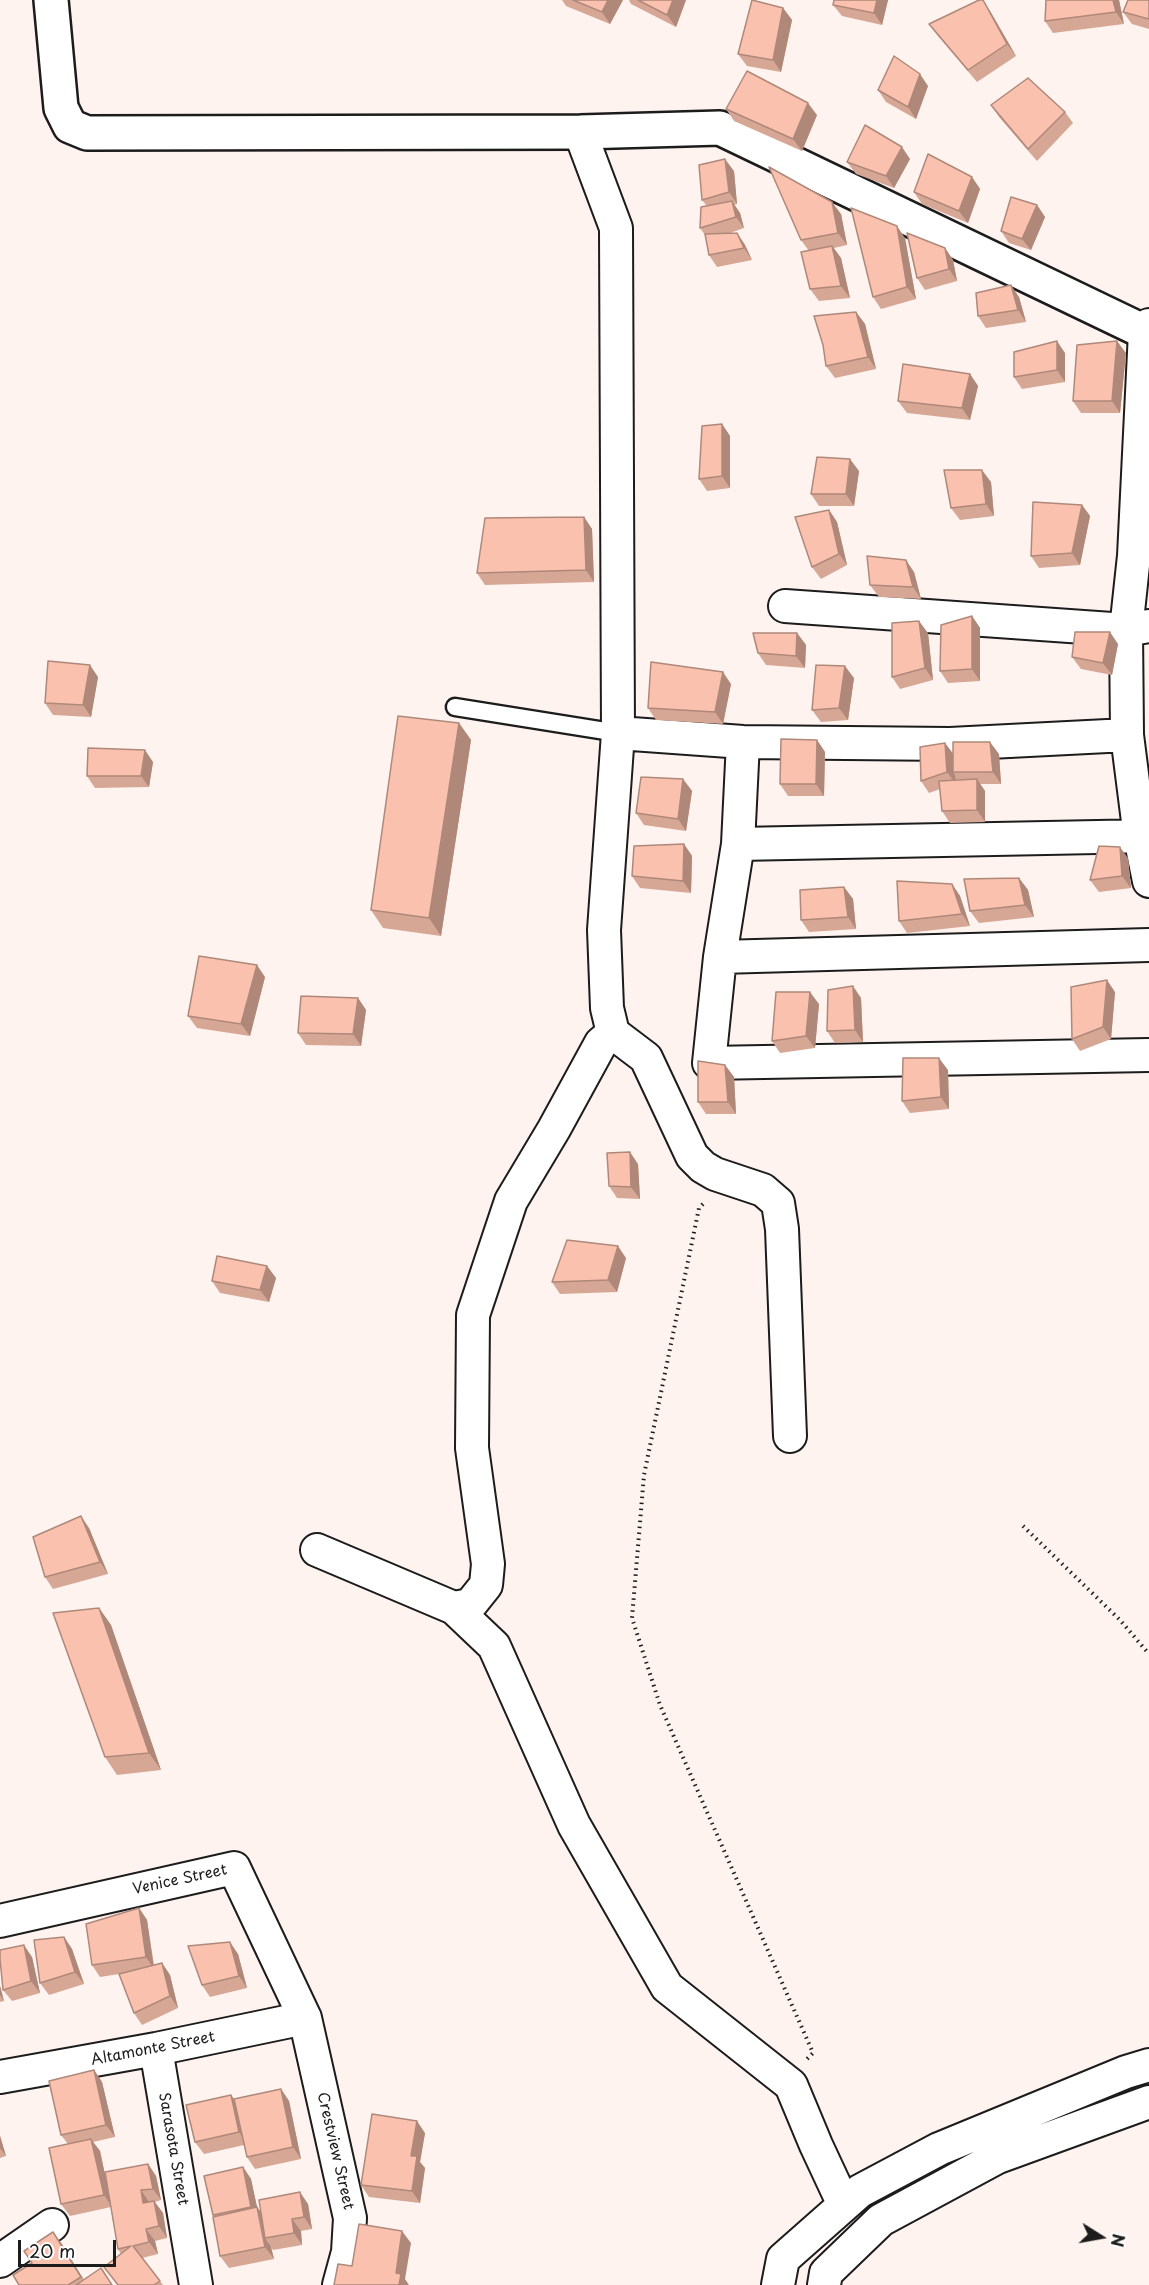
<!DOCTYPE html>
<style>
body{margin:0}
#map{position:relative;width:1149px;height:2285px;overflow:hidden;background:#fef3ef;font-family:"Playpen Sans",sans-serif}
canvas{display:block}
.north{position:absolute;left:1071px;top:2207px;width:60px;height:60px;-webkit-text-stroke:4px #fff;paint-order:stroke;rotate:101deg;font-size:16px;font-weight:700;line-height:24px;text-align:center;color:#1c1c1c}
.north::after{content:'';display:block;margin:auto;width:21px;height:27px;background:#1c1c1c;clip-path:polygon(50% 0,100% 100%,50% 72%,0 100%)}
.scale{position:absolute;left:18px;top:2240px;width:98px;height:27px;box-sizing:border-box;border:3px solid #1c1c1c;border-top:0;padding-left:8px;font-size:18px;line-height:21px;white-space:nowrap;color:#1c1c1c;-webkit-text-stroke:4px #fff;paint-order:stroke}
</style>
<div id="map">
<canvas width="1149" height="2285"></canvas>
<div class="north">N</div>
<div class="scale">20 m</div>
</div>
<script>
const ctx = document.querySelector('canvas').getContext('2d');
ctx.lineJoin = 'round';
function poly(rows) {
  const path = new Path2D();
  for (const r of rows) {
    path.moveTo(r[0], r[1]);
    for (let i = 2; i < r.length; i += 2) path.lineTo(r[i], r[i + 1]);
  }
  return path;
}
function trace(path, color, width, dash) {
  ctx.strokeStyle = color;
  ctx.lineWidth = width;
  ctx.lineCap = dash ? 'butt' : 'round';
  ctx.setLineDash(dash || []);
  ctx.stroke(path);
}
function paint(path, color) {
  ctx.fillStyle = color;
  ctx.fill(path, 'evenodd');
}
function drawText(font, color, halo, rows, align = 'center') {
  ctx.font = font + ' "Playpen Sans",sans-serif';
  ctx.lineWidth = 4.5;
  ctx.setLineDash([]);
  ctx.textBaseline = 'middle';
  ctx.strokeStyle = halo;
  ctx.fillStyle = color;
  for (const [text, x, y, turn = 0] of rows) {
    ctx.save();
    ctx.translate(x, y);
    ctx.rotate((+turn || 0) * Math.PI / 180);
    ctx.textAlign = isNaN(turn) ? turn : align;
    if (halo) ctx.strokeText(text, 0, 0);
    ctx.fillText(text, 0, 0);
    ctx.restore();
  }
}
const path = poly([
 [703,1204,699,1208,644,1475,632,1618,660,1705,813,2053,807,2059],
 [1023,1526,1120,1620,1149,1654]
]);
const service = poly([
 [455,707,618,733]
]);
const minor = poly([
 [580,132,616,228,618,733,743,742,950,744,1127,735],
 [1149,325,1145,332,1134,556,1126,630,1127,735,1140,837,1149,881],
 [785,606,1126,630,1149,626],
 [618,733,604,930,607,1008,613,1033,646,1058,692,1156,703,1167,715,1174,763,1190,778,1203,782,1229,790,1436],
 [743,742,738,844,720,957,709,1063,1149,1055],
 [738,844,1149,836],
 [720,957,1149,945],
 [317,1550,454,1608,470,1605,486,1585,488,1564,472,1448,473,1315,511,1201,554,1129,601,1043,613,1033],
 [454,1608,494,1646,574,1825,667,1987,791,2085,816,2145,844,2205],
 [0,1921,234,1868,305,2018,350,2218,348,2252,339,2285],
 [156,2049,196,2285],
 [0,2077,156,2049,305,2018],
 [0,2261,52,2225],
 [778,2285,783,2259,860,2191,939,2149,1126,2072,1149,2065],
 [824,2285,826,2273,881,2220,998,2157,1149,2102]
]);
const tertiary = poly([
 [51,0,61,108,70,126,87,133,580,132,720,128,1149,334]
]);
const wall = poly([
 [562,0,623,0,610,24,566,6],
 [629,0,686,0,676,27,631,4],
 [888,0,882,25,842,16,833,5],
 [1119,0,1124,24,1053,33,1045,21],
 [1149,0,1149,29,1132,24,1123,12],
 [783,8,792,20,781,72,747,66,738,54],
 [990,11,1016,56,977,82,938,36,929,24],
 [928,86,916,119,886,102,878,90],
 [991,105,1065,112,1073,123,1037,161,999,117],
 [726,109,817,115,802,151,734,121],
 [910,159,894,188,856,174,847,162],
 [734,171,737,204,734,205,740,213,744,228,730,233,737,233,745,245,752,260,717,267,709,255,705,235,700,228,707,206,702,200],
 [972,177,980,189,968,223,922,204,914,192],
 [1037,205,1045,217,1031,250,1009,243,1001,231],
 [841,214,847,245,834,248,841,258,850,298,819,301,810,289,809,251,801,240],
 [905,238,916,299,881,309,873,297],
 [945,248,953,260,957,281,925,290,917,278],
 [1019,297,1026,322,986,328,978,316],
 [856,312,865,324,876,369,835,378,826,366],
 [1065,353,1065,382,1022,389,1014,377],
 [1126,353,1120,413,1081,413,1073,401],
 [970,374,978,386,970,420,907,413,898,401],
 [722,424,730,436,730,488,707,491,699,479],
 [859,471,854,506,819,506,811,494],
 [991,482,994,516,960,520,951,508],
 [1082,505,1090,516,1080,565,1039,568,1031,556],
 [829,510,837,522,847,565,821,579,812,567],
 [584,517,592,529,594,582,485,585,477,573],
 [914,572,921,599,879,597,870,585],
 [972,616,980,628,980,681,948,683,940,671],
 [797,633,806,645,805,668,766,665,758,653],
 [928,633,933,680,900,689,892,677],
 [1118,644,1112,675,1081,669,1072,657],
 [98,677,91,717,53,715,45,703],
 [854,678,848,720,821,722,812,710],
 [731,684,723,724,656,720,648,708],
 [459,723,471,740,441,936,383,928,371,910],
 [817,740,825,752,824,796,788,796,780,784],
 [945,743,953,754,999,754,1001,784,980,784,985,791,985,822,950,823,942,811,940,789,929,793,921,781],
 [153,762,149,787,95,788,87,776],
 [683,779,692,791,686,831,644,825,636,813],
 [684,844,692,856,691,893,640,888,632,876],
 [1128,858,1131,888,1099,892,1090,880],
 [1019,878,1028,890,1034,917,979,923,970,911],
 [952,884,960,896,970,926,907,933,899,921],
 [844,887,853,899,856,929,809,932,801,920],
 [265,977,250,1036,197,1028,188,1016],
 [1115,992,1111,1039,1080,1051,1072,1039],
 [358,998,366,1010,361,1046,306,1045,298,1033],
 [861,998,863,1042,835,1043,827,1031],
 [819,1004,815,1048,780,1053,772,1041],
 [725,1065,734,1077,736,1114,706,1114,698,1102],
 [948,1070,949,1109,910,1113,902,1101],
 [638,1164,640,1199,617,1198,609,1186],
 [626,1258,617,1292,560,1294,552,1282],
 [267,1266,276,1278,269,1302,220,1293,212,1281],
 [89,1528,108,1574,53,1589,45,1577],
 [99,1608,111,1625,161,1770,117,1775,105,1757],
 [139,1908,147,1920,154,1965,162,1963,170,1975,178,2008,142,2025,134,2013,119,1974,100,1977,92,1965],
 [64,1937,72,1949,84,1984,49,1995,40,1983],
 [238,1954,247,1988,210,1997,202,1985],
 [32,1957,40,1993,12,2001,3,1990],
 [0,1986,4,2001,0,2002],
 [94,2070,102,2082,115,2137,93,2142,100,2151,107,2185,148,2164,156,2176,161,2200,155,2202,163,2213,167,2238,155,2241,158,2254,142,2258,163,2285,118,2285,104,2267,121,2254,118,2249,111,2207,70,2216,61,2204,68,2144,61,2135],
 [281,2089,289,2101,301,2159,255,2169,247,2157,244,2145,204,2154,195,2142,234,2100],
 [425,2133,420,2162,425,2168,420,2203,369,2197,361,2185],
 [0,2136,6,2156,0,2158],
 [243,2167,251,2179,257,2207,261,2212,308,2204,312,2229,301,2231,302,2245,273,2250,271,2247,274,2259,229,2268,220,2256,213,2215],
 [53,2232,84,2280,112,2285,19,2285,32,2263]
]);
const shadedWall = poly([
 [608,0,623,0,610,24,602,12],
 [673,0,686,0,676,27,667,15],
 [877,0,888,0,882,25,874,13],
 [983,0,990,11,1016,56,1007,44],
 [1113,0,1119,0,1124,24,1116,12],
 [783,8,792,20,781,72,773,60],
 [920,74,928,86,916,119,908,107],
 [808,103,817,115,802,151,793,139],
 [902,147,910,159,894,188,886,176],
 [725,159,734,171,737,204,729,192],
 [972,177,980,189,968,223,959,211],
 [732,201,740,213,744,228,736,217],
 [832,202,841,214,847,245,838,233],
 [1037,205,1045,217,1031,250,1022,239],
 [897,226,905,238,916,299,907,287],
 [737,233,745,245,752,260,744,248],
 [832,246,841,258,850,298,841,286],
 [945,248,953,260,957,281,949,269],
 [1011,285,1019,297,1026,322,1018,310],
 [856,312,865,324,876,369,868,357],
 [1057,341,1065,353,1065,382,1057,370],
 [1117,341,1126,353,1120,413,1112,401],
 [970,374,978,386,970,420,962,408],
 [722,424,730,436,730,488,722,476],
 [850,459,859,471,854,506,846,494],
 [982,470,991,482,994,516,986,504],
 [1082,505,1090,516,1080,565,1072,553],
 [829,510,837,522,847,565,839,554],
 [584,517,592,529,594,582,586,570],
 [906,560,914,572,921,599,913,587],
 [972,616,980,628,980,681,972,669],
 [919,621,928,633,933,680,925,668],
 [1110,632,1118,644,1112,675,1103,663],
 [797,633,806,645,805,668,796,656],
 [90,665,98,677,91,717,83,705],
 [845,666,854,678,848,720,839,708],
 [723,672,731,684,723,724,715,712],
 [459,723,471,740,441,936,429,918],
 [817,740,825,752,824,796,816,784],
 [990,742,999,754,1001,784,993,772],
 [945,743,954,755,953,772,955,775,956,784,947,772],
 [145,750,153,762,149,787,141,776],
 [683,779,692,791,686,831,678,819],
 [977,779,985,791,985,822,977,810],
 [684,844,692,856,691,893,683,881],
 [1120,847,1128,858,1131,888,1122,876],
 [1019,878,1028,890,1034,917,1025,905],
 [952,884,960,896,970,926,962,914],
 [844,887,853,899,856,929,848,917],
 [257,965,265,977,250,1036,241,1024],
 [1107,980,1115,992,1111,1039,1103,1027],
 [853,986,861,998,863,1042,855,1030],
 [810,992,819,1004,815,1048,806,1036],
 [358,998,366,1010,361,1046,353,1034],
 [939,1058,948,1070,949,1109,941,1097],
 [725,1065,734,1077,736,1114,728,1102],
 [630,1152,638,1164,640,1199,631,1187],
 [618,1246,626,1258,617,1292,608,1280],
 [267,1266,276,1278,269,1302,260,1290],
 [81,1516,89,1528,108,1574,100,1562],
 [99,1608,111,1625,161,1770,149,1753],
 [139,1908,147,1920,154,1969,146,1957],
 [64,1937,72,1949,84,1984,75,1972],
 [230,1942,238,1954,247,1988,239,1976],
 [24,1945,32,1957,40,1993,31,1981],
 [162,1963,170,1975,178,2008,170,1996],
 [0,1986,4,2001,0,1995],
 [94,2070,102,2082,115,2137,106,2125],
 [281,2089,289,2101,301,2159,293,2147],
 [231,2095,240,2107,248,2144,239,2132],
 [417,2121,425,2133,420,2162,425,2168,420,2203,412,2191,411,2156],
 [0,2136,6,2156,0,2148],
 [91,2139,100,2151,112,2207,104,2195],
 [148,2164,156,2176,161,2200,153,2189],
 [243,2167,251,2179,257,2207,266,2219,265,2238,271,2247,274,2259,265,2247,260,2218,251,2207],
 [141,2190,149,2202,143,2203],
 [300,2192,308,2204,312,2229,304,2217],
 [154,2201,163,2213,167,2238,159,2226],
 [292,2219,301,2231,302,2245,294,2233],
 [146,2229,155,2241,158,2254,149,2242],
 [402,2231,411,2243,405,2279,409,2285,399,2285,396,2273],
 [53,2232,62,2244,87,2285,81,2277]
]);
const building = poly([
 [573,0,608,0,602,12,573,0],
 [638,0,673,0,667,15,638,0],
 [752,0,783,8,773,60,738,54,752,0],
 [834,0,877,0,874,13,833,5,834,0],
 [979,0,983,0,1007,44,968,70,929,24,979,0],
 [1046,0,1113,0,1116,12,1045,21,1046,0],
 [1128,0,1149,0,1149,19,1123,12,1128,0],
 [894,56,920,74,908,107,878,90,894,56],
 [747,71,808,103,793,139,726,109,747,71],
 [1028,78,1065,112,1028,149,991,105,1028,78],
 [865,125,902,147,886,176,847,162,865,125],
 [928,154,972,177,959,211,914,192,928,154],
 [725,159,729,192,702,200,699,165,725,159],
 [769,167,832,202,838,233,801,240,769,167],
 [1011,197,1037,205,1022,239,1001,231,1011,197],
 [732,201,736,217,700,228,701,207,732,201],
 [851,208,897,226,907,287,873,297,851,208],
 [737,233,744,248,709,255,705,234,737,233],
 [907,233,945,248,949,269,917,278,907,233],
 [832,246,841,286,810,289,801,252,832,246],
 [1011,285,1018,310,978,316,976,293,1011,285],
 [856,312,868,357,826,366,823,345,814,316,856,312],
 [1057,341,1057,370,1014,377,1014,352,1057,341],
 [1117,341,1112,401,1073,401,1077,345,1117,341],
 [903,364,970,374,962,408,898,401,903,364],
 [722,424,722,476,699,479,702,426,722,424],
 [817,457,850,459,846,494,811,494,817,457],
 [944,470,982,470,986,504,951,508,944,470],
 [1033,502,1082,505,1072,553,1031,556,1033,502],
 [829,510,839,554,812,567,795,517,829,510],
 [584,517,586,570,477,573,485,518,584,517],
 [867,556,906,560,913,587,870,585,867,556],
 [972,616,972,669,940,671,941,625,972,616],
 [919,621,925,668,892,677,892,623,919,621],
 [1075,632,1110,632,1103,663,1072,657,1075,632],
 [753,633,797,633,796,656,758,653,753,633],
 [48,661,90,665,83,705,45,703,48,661],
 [651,662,723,672,715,712,648,708,651,662],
 [816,665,845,666,839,708,812,710,816,665],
 [398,716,459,723,429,918,371,910,398,716],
 [781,739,817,740,816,784,780,784,781,739],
 [953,742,990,742,993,772,953,772,953,742],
 [945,743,947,772,921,781,920,747,945,743],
 [88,748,145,750,141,776,87,776,88,748],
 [641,777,683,779,678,819,636,813,641,777],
 [977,779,977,810,942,811,939,781,977,779],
 [684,844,683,881,632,876,634,846,684,844],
 [1099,846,1120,847,1122,876,1090,880,1099,846],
 [1019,878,1025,905,970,911,964,879,1019,878],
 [897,881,952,884,962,914,899,921,897,881],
 [844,887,848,917,801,920,800,890,844,887],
 [199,956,257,965,241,1024,188,1016,199,956],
 [1107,980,1103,1027,1072,1039,1071,987,1107,980],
 [853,986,855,1030,827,1031,828,990,853,986],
 [776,992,810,992,806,1036,772,1041,776,992],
 [301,996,358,998,353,1034,298,1033,301,996],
 [903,1058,939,1058,941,1097,902,1101,903,1058],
 [698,1061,725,1065,728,1102,698,1102,698,1061],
 [630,1152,631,1187,609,1186,607,1153,630,1152],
 [567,1240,618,1246,608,1280,552,1282,567,1240],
 [217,1256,267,1266,260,1290,212,1281,217,1256],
 [81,1516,100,1562,45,1577,33,1537,81,1516],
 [99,1608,149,1753,105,1757,53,1613,99,1608],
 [139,1908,146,1957,92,1965,86,1924,139,1908],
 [64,1937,75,1972,40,1983,34,1940,64,1937],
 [230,1942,239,1976,202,1985,188,1946,230,1942],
 [24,1945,31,1981,3,1990,0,1959,0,1950,24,1945],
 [162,1963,170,1996,134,2013,119,1974,162,1963],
 [94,2070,106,2125,61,2135,49,2081,94,2070],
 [281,2089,293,2147,247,2157,234,2099,281,2089],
 [231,2095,239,2132,195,2142,186,2105,231,2095],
 [372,2114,417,2121,411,2156,417,2156,412,2191,361,2185,372,2114],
 [91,2139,104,2195,61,2204,49,2148,91,2139],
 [148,2164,153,2189,141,2190,143,2203,154,2201,159,2226,146,2229,149,2242,133,2246,160,2281,154,2285,118,2285,104,2267,131,2246,118,2249,105,2172,148,2164],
 [243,2167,251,2207,213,2215,204,2176,243,2167],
 [300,2192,304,2217,292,2219,294,2233,265,2238,259,2200,300,2192],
 [257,2207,265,2247,220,2256,213,2217,257,2207],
 [359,2224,402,2231,396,2273,401,2274,399,2285,334,2285,338,2264,352,2266,359,2224],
 [53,2232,81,2277,68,2285,19,2285,13,2275,32,2263,24,2251,53,2232],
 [101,2268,112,2285,76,2285,101,2268]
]);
const streetNames = [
 ["Venice Street",180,1880,-12],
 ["Altamonte Street",153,2049,-11],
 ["Sarasota Street",173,2149,80],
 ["Crestview Street",335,2151,77]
];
trace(service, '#1c1c1c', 21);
trace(minor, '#1c1c1c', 36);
trace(tertiary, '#1c1c1c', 38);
trace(path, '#1c1c1c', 4, [1.5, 4.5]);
trace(service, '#fff', 16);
trace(minor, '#fff', 32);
trace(tertiary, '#fff', 33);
paint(wall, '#d7a796');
paint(shadedWall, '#af887a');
paint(building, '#fac2ae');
trace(building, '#af887a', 1.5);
drawText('15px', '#1c1c1c', '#fff', streetNames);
</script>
